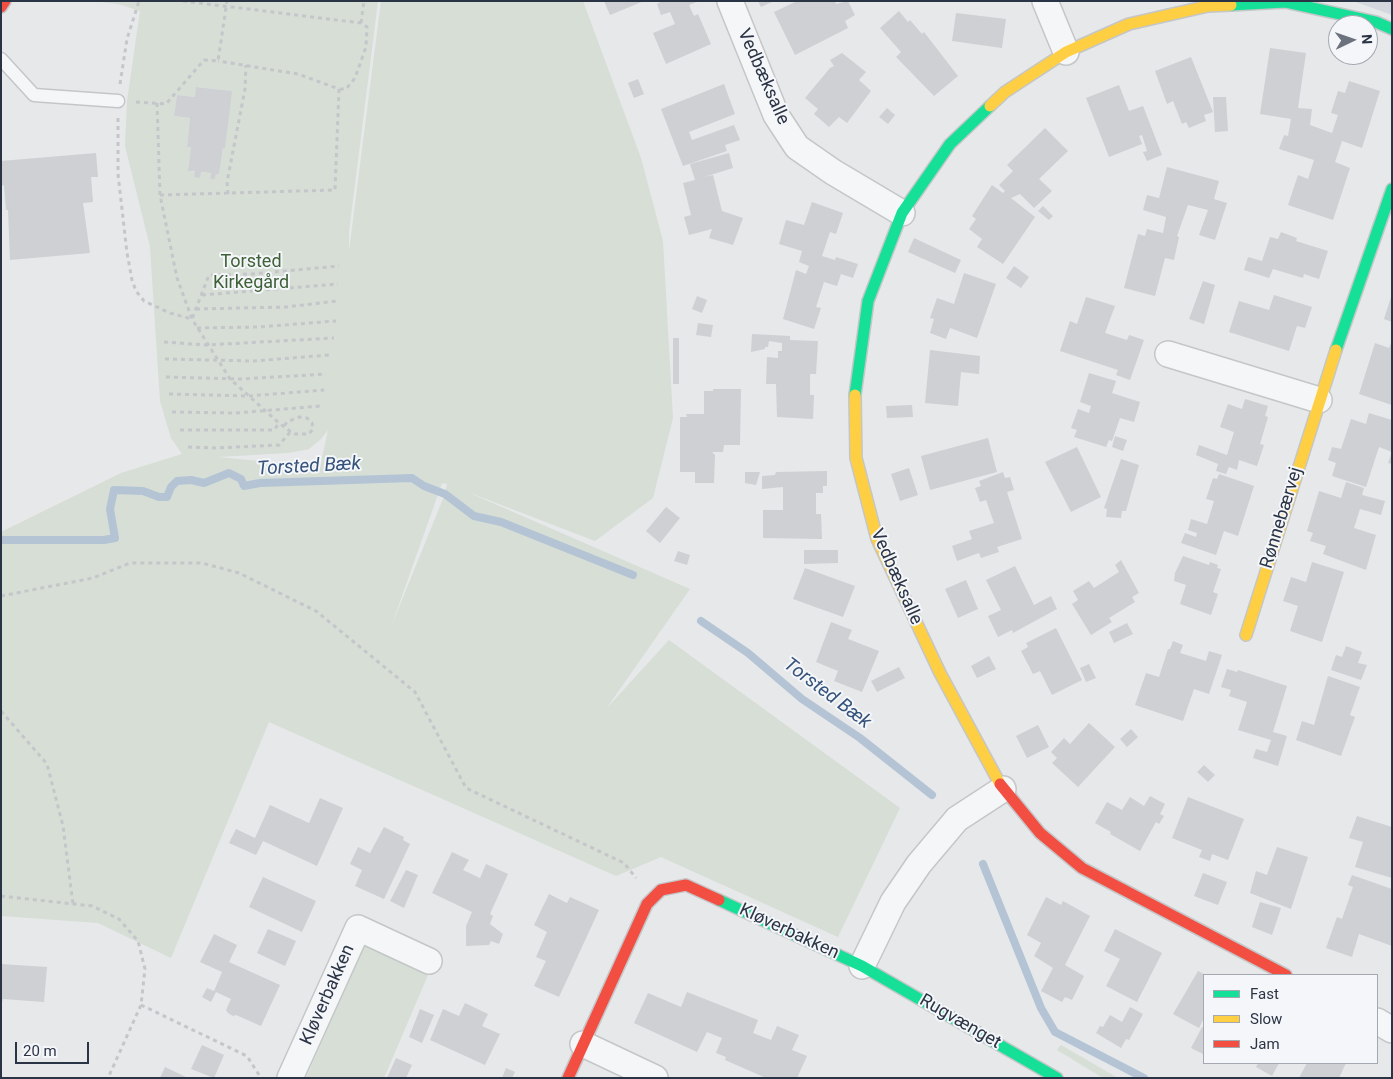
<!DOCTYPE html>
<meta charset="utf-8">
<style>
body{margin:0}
#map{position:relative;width:1393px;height:1079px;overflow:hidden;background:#e6e8ea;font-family:Roboto,sans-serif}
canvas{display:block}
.frame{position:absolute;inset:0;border:2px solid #2b3445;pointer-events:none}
.legend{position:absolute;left:1203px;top:974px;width:175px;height:90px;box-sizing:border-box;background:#f4f6f9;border:1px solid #a4a8b1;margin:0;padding:6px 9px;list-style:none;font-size:15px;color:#2b3445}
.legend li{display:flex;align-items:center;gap:10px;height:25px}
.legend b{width:25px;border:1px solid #a4a8b1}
.north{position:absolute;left:1328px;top:15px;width:50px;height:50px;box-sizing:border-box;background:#f4f6f9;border:1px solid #a4a8b1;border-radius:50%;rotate:87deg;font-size:14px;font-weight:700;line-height:20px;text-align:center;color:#2b3445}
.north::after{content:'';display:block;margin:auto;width:18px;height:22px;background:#6c737f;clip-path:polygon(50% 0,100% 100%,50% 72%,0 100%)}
.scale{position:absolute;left:15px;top:1042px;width:74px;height:22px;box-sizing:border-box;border:2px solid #2b3445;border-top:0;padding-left:6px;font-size:15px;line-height:18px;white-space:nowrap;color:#2b3445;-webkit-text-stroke:4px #f4f6f9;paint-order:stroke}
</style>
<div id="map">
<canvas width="1393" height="1079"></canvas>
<div class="frame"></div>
<ul class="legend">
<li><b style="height:6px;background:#16e098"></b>Fast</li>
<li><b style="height:6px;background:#ffcf43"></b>Slow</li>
<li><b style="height:6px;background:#f24e42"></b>Jam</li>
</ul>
<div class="north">N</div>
<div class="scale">20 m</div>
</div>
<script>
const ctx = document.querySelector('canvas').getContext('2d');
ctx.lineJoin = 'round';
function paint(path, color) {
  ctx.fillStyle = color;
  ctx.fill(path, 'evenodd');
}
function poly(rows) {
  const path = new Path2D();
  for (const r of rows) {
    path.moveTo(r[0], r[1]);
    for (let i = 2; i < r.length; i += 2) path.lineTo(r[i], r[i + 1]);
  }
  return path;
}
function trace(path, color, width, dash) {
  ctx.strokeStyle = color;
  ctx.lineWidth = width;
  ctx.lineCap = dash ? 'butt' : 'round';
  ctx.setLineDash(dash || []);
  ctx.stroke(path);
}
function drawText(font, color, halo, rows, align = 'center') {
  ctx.font = font + ' Roboto,sans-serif';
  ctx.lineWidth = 4;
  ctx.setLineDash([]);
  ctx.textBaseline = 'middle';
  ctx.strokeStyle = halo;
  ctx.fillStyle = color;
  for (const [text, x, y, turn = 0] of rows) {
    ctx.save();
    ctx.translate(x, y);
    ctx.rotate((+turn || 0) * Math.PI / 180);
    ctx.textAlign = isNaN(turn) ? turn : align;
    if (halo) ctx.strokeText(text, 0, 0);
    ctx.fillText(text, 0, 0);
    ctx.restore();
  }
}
const built = poly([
 [1353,1,1392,1,1392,15]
]);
const green = poly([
 [94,1,378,1,349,232,349,251,381,1,583,1,641,158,663,241,673,418,653,498,595,541,465,491,690,589,606,709,669,640,900,808,838,937,661,857,616,876,269,722,171,958,98,923,1,916,1,532,121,473,182,454,171,438,160,401,150,247,125,146,127,101,140,11,118,4],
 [197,87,231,91,225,148,223,148,219,174,216,174,215,179,210,179,211,173,188,171,191,147,187,147,190,118,174,116,177,95,195,97],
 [328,430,320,467,218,457,288,453,309,449,321,439],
 [442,483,447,484,445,494,391,627],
 [366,941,428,975,384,1078,306,1078],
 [1061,1045,1118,1078,1103,1078,1057,1050]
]);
const stream = poly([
 [1,540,104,540,115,538,110,509,114,490,143,491,159,497,167,497,171,487,177,481,191,480,204,483,229,473,241,479,244,486,260,483,412,478,424,486,445,494,474,516,501,522,633,575],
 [701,621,748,653,802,699,860,738,932,795],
 [983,864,1041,1008,1055,1032,1144,1078]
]);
const building = poly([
 [604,1,644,1,610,15],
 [662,1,699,1,689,5,694,16,698,14,711,44,666,64,653,33,675,24,670,12,661,15,657,4],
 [758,1,774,1,761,7],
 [797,1,835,1,836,4,848,1,855,15,845,21,848,28,795,55,774,12],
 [899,11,908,22,910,20,922,34,924,32,958,76,934,96,896,57,901,52,880,28],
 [956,13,1006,19,1002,48,952,41],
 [1270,48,1306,53,1298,108,1312,109,1310,125,1332,133,1338,115,1331,113,1338,91,1345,93,1349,81,1380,91,1362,148,1342,141,1335,162,1350,168,1333,220,1288,205,1298,175,1308,179,1314,160,1279,149,1284,135,1288,136,1291,119,1260,114],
 [842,53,866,72,859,80,871,91,847,123,839,117,829,127,814,114,818,109,805,98,830,68,834,66,830,60],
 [1191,57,1213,112,1204,115,1206,121,1189,128,1186,122,1182,124,1173,101,1167,104,1155,71],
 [638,79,644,94,634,98,628,83],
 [724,84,735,114,689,132,692,140,734,125,740,140,725,145,727,151,683,166,661,109],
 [1119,85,1129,111,1143,106,1162,155,1147,161,1143,152,1147,151,1142,135,1139,136,1142,144,1109,157,1086,98],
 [196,87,232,91,225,148,223,148,219,174,216,174,215,179,210,179,211,173,201,172,200,178,194,177,195,171,188,171,191,147,187,147,190,118,174,116,177,95,195,97],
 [1213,97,1226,97,1228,131,1215,132],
 [887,108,895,115,888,124,879,117],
 [1045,128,1068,151,1039,179,1052,191,1034,208,1020,194,1011,198,1035,217,1003,264,977,247,982,239,969,229,976,219,972,216,992,185,1003,193,1005,191,999,185,1013,171,1007,165],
 [96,153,98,177,91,177,93,202,83,203,90,253,10,260,8,210,6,210,4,185,1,186,1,161],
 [729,153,733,168,704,177,713,175,722,211,743,218,733,245,709,238,712,229,689,235,684,217,691,215,683,183,695,180,690,164],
 [1167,167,1219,181,1214,199,1227,203,1215,240,1199,235,1208,210,1188,205,1177,236,1179,237,1174,260,1165,258,1155,296,1124,288,1138,234,1145,236,1147,229,1163,233,1166,217,1143,210,1147,195,1159,198],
 [812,202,843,213,836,234,830,232,822,256,835,260,836,257,858,264,853,278,841,274,837,286,824,282,816,307,821,308,814,329,783,319,796,270,806,274,809,266,799,262,802,251,779,244,786,220,804,225],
 [1043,206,1053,216,1049,220,1038,211],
 [1281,232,1297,238,1296,241,1328,251,1319,279,1304,274,1303,278,1273,269,1269,278,1244,270,1248,257,1262,261,1270,237,1278,239],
 [914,238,961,260,955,273,908,252],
 [1014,266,1029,277,1021,288,1006,278],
 [964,273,996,284,977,338,950,328,946,339,930,333,934,319,930,318,937,298,954,304],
 [1203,281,1215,285,1204,324,1189,319],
 [1274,295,1312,307,1305,328,1297,326,1289,351,1229,332,1239,301,1269,310],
 [697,296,707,300,702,313,692,309],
 [1086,297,1115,306,1105,333,1127,340,1129,335,1144,340,1130,380,1116,375,1118,370,1060,351,1070,321,1077,324],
 [1391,297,1392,297,1392,322,1384,319],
 [698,323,713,325,711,337,696,335],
 [752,334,790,336,790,340,818,341,816,374,810,374,810,395,814,395,813,419,777,417,776,384,766,384,767,357,778,358,778,351,782,351,782,343,769,341,768,347,765,347,765,349,751,352],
 [673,338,679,338,679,384,673,384],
 [1392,341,1392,405,1359,394,1375,343,1389,348],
 [930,350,980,356,979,374,961,372,958,406,925,403],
 [1089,373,1116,381,1112,393,1140,402,1134,422,1120,418,1112,441,1109,440,1106,447,1074,437,1077,430,1071,428,1078,409,1089,413,1091,406,1080,402],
 [713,389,741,389,740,445,724,445,723,452,712,452,715,455,714,483,695,483,695,472,680,472,680,417,687,417,686,414,704,414,704,391,713,391],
 [1245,399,1268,406,1265,416,1268,417,1260,444,1264,445,1257,466,1239,460,1237,470,1229,467,1226,474,1216,471,1218,464,1196,455,1199,445,1227,455,1234,432,1220,427,1228,404,1242,409],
 [912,405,913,417,887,418,886,406],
 [1369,413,1392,420,1392,452,1379,447,1366,487,1332,476,1336,463,1328,460,1332,447,1341,449,1351,419,1366,424],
 [1115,436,1127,440,1123,451,1112,447],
 [988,438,997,472,930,490,921,456],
 [1077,447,1101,497,1071,512,1045,462],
 [1392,452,1392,464,1388,463],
 [1121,459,1139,465,1126,511,1122,511,1121,518,1106,517,1107,509,1104,508],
 [909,468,918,495,900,501,891,474],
 [827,471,827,486,823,486,823,493,816,493,816,514,821,514,822,539,763,538,763,510,783,510,783,487,762,489,762,476,775,475,776,472],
 [745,472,760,472,756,485,745,483],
 [1003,472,1005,478,1010,477,1014,490,1007,492,1022,539,997,547,999,552,981,558,979,553,957,561,952,546,972,539,969,531,994,523,986,500,980,502,975,488,981,486,979,481],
 [1219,474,1254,486,1238,536,1224,531,1216,555,1181,543,1185,533,1196,537,1197,533,1188,530,1191,519,1207,524,1214,501,1206,499,1213,478,1217,479],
 [1346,482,1364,488,1362,495,1385,501,1381,515,1360,509,1354,528,1376,535,1366,570,1323,554,1326,546,1310,541,1313,533,1307,531,1319,491,1341,498],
 [666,507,680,518,660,543,646,531],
 [804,550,838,550,838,563,804,564],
 [678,551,690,555,687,565,674,561],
 [1183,556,1209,565,1210,562,1218,565,1217,568,1221,569,1213,592,1218,594,1211,615,1180,604,1186,585,1174,581,1175,573],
 [1121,560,1139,593,1132,597,1135,602,1109,618,1112,622,1091,635,1072,604,1078,600,1073,591,1089,581,1094,588,1119,572,1115,565],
 [1312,562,1344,572,1322,642,1290,631,1298,606,1283,601,1291,577,1306,582],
 [1015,566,1034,605,1051,596,1057,609,1013,633,1012,630,998,637,988,616,1001,610,986,580],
 [805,568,855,586,843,617,793,599],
 [966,580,978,609,958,618,945,589],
 [831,622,852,630,848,639,879,651,862,692,834,681,838,671,816,662],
 [1127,623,1133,634,1114,643,1109,632],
 [1056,628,1082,680,1052,695,1040,671,1033,674,1021,651,1028,647,1026,643],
 [1173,641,1183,645,1180,653,1206,661,1209,651,1222,655,1209,694,1194,689,1183,721,1135,705,1146,673,1159,677,1168,649,1170,649],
 [1346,646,1362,652,1358,663,1367,665,1361,680,1331,670,1336,655,1342,657],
 [989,656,996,669,977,678,971,666],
 [1089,664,1096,678,1086,682,1080,668],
 [899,667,905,678,877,692,871,681],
 [1227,669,1237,672,1238,670,1287,686,1273,732,1287,736,1278,766,1253,758,1256,749,1267,752,1271,740,1238,730,1247,702,1229,696,1231,690,1221,687],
 [1328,676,1360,687,1350,715,1355,717,1341,756,1296,740,1302,721,1314,725],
 [1089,723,1115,747,1078,787,1052,763,1057,758,1051,752,1064,738,1070,744],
 [1038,725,1049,747,1027,758,1016,736],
 [1131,729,1138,737,1127,747,1120,739],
 [1204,765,1215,775,1208,782,1197,772],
 [1150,796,1165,804,1160,814,1164,816,1159,824,1156,822,1140,851,1110,834,1111,832,1095,823,1107,802,1122,810,1130,797,1144,806],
 [1188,797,1244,819,1228,860,1212,854,1210,861,1199,857,1202,850,1172,838],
 [320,798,343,808,317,866,263,841,256,855,229,843,236,829,255,838,270,805,309,823],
 [1357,816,1392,827,1392,878,1355,867,1363,842,1349,838],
 [384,827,404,837,403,840,410,844,384,899,355,886,362,870,350,864,358,847,370,853],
 [1277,847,1308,857,1291,909,1250,893,1256,871,1267,875],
 [452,852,469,860,463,870,480,878,486,864,508,874,490,914,493,916,490,924,503,934,499,944,491,941,489,945,466,946,466,926,472,912,432,893],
 [406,870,418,875,404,908,390,901],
 [1203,873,1227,882,1218,905,1194,896],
 [1352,875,1392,889,1392,946,1359,934,1352,957,1326,948,1337,917,1342,919,1353,887,1348,885],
 [263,877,316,901,302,932,249,907],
 [549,894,567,903,570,897,599,910,559,997,534,986,546,961,536,957,547,932,534,925],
 [1046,897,1061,905,1063,901,1090,916,1065,965,1084,976,1072,1000,1065,997,1062,1002,1041,991,1053,968,1034,956,1041,943,1027,935],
 [1260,902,1281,908,1272,935,1252,927],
 [268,929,296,941,285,966,257,953],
 [1115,929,1162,953,1137,1002,1106,986,1120,959,1104,951],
 [214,934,237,945,229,962,280,985,261,1026,236,1015,233,1016,228,1013,226,1010,231,999,216,992,211,1002,202,997,207,988,214,991,222,972,200,962],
 [1,964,47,967,44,1002,3,999,1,1005],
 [1198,971,1204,974,1204,1018,1199,1028,1173,1014],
 [687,992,758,1020,753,1033,771,1040,777,1026,799,1035,792,1050,807,1056,797,1078,766,1078,725,1060,726,1057,716,1053,722,1038,707,1032,697,1052,634,1023,648,993,681,1007],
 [465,1003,488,1014,482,1026,500,1034,485,1065,430,1040,443,1009,459,1016],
 [1130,1007,1143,1014,1129,1040,1126,1039,1121,1048,1096,1033,1100,1026,1103,1027,1110,1015,1122,1022],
 [420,1009,434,1015,422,1043,409,1037],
 [1202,1027,1204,1028,1203,1054,1191,1048],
 [202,1045,224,1055,214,1078,191,1069],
 [396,1058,412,1065,406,1078,387,1078],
 [1258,1063,1279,1063,1272,1076,1256,1067],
 [1307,1063,1346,1063,1339,1078,1299,1078],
 [165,1067,188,1078,160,1078],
 [506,1068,515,1072,512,1078,502,1078]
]);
const path = poly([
 [183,1,361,23,367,27,366,47,355,78,346,89,339,89],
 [361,23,364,1],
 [120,84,127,39,139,1],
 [136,102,166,104,204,60,218,61,227,1],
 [157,103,160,195,177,278,192,319,230,379,279,423,287,429,294,434,309,434,313,429,312,423,307,418,299,417,287,422,284,426],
 [118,118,118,174,127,253,132,280,136,291,144,301,170,313,192,319,209,275,252,274,339,266],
 [228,194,227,182,245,89,246,65],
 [160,195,335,190,339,89,298,74,218,61],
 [202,295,338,284],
 [196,309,286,307,337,301],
 [197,328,258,327,336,321],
 [164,342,207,345,334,338],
 [165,359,254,361,329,355],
 [166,377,241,379,326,374],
 [169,394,249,396,324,390],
 [172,412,236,413,321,406],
 [180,430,274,430,279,423],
 [188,447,216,448,279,445,291,431],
 [1,596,93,578,130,563,202,563,239,573,316,611,415,692,466,788,624,863,636,878],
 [1,711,47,764,63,826,73,904],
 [1,896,92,906,119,919,138,941,145,969,141,1005,108,1078],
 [141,1005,247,1056,261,1078]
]);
const lane = poly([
 [1,59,34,95,118,101]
]);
const street = poly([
 [730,1,776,115,797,147,833,172,902,213],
 [1045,1,1066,52],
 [1168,354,1319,400],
 [862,966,893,902,919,864,957,819,1003,789],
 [1377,1021,1392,1030],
 [583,1044,655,1078],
 [290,1078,358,928,429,961]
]);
const fast = poly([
 [1231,5,1285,2,1376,22,1392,29],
 [1336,350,1392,189],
 [855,395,868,301,902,213,950,144,990,106],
 [719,900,862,966,1057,1078]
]);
const slow = poly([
 [990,106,1005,92,1066,52,1129,24,1208,6,1231,5],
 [855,395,856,458,877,539,940,673,1000,784],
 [1246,635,1336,350]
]);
const jam = poly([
 [1,7,5,1],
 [1000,784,1040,833,1082,868,1286,975],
 [568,1078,647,904,661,890,686,885,719,900]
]);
const streetNames = [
 ["Vedbæksalle",763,77,66],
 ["Rønnebærvej",1282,518,-73],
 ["Vedbæksalle",896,577,66],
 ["Kløverbakken",789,932,25],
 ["Kløverbakken",328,995,-66],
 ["Rugvænget",960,1022,30]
];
const parkNames = [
 ["Torsted",251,262],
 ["Kirkegård",251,283]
];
const waterNames = [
 ["Torsted Bæk",309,467,-3],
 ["Torsted Bæk",827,694,37]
];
paint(built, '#d4d7dd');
paint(green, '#d6ded6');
trace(stream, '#b4c4d5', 8);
paint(building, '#ced0d3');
trace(lane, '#c4c6c8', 15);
trace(street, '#c4c6c8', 28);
trace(fast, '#c4c6c8', 14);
trace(slow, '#c4c6c8', 14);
trace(jam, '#c4c6c8', 14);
trace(path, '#c5c6ca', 3, [4, 4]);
trace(lane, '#f5f6f7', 12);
trace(street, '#f5f6f7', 25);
trace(fast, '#16e098', 11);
trace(slow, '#ffcf43', 11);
trace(jam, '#f24e42', 11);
drawText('18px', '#2b3445', '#f4f6f9', streetNames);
drawText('18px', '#3f6138', '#f4f6f9', parkNames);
drawText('italic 19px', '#34527a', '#f4f6f9', waterNames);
</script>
